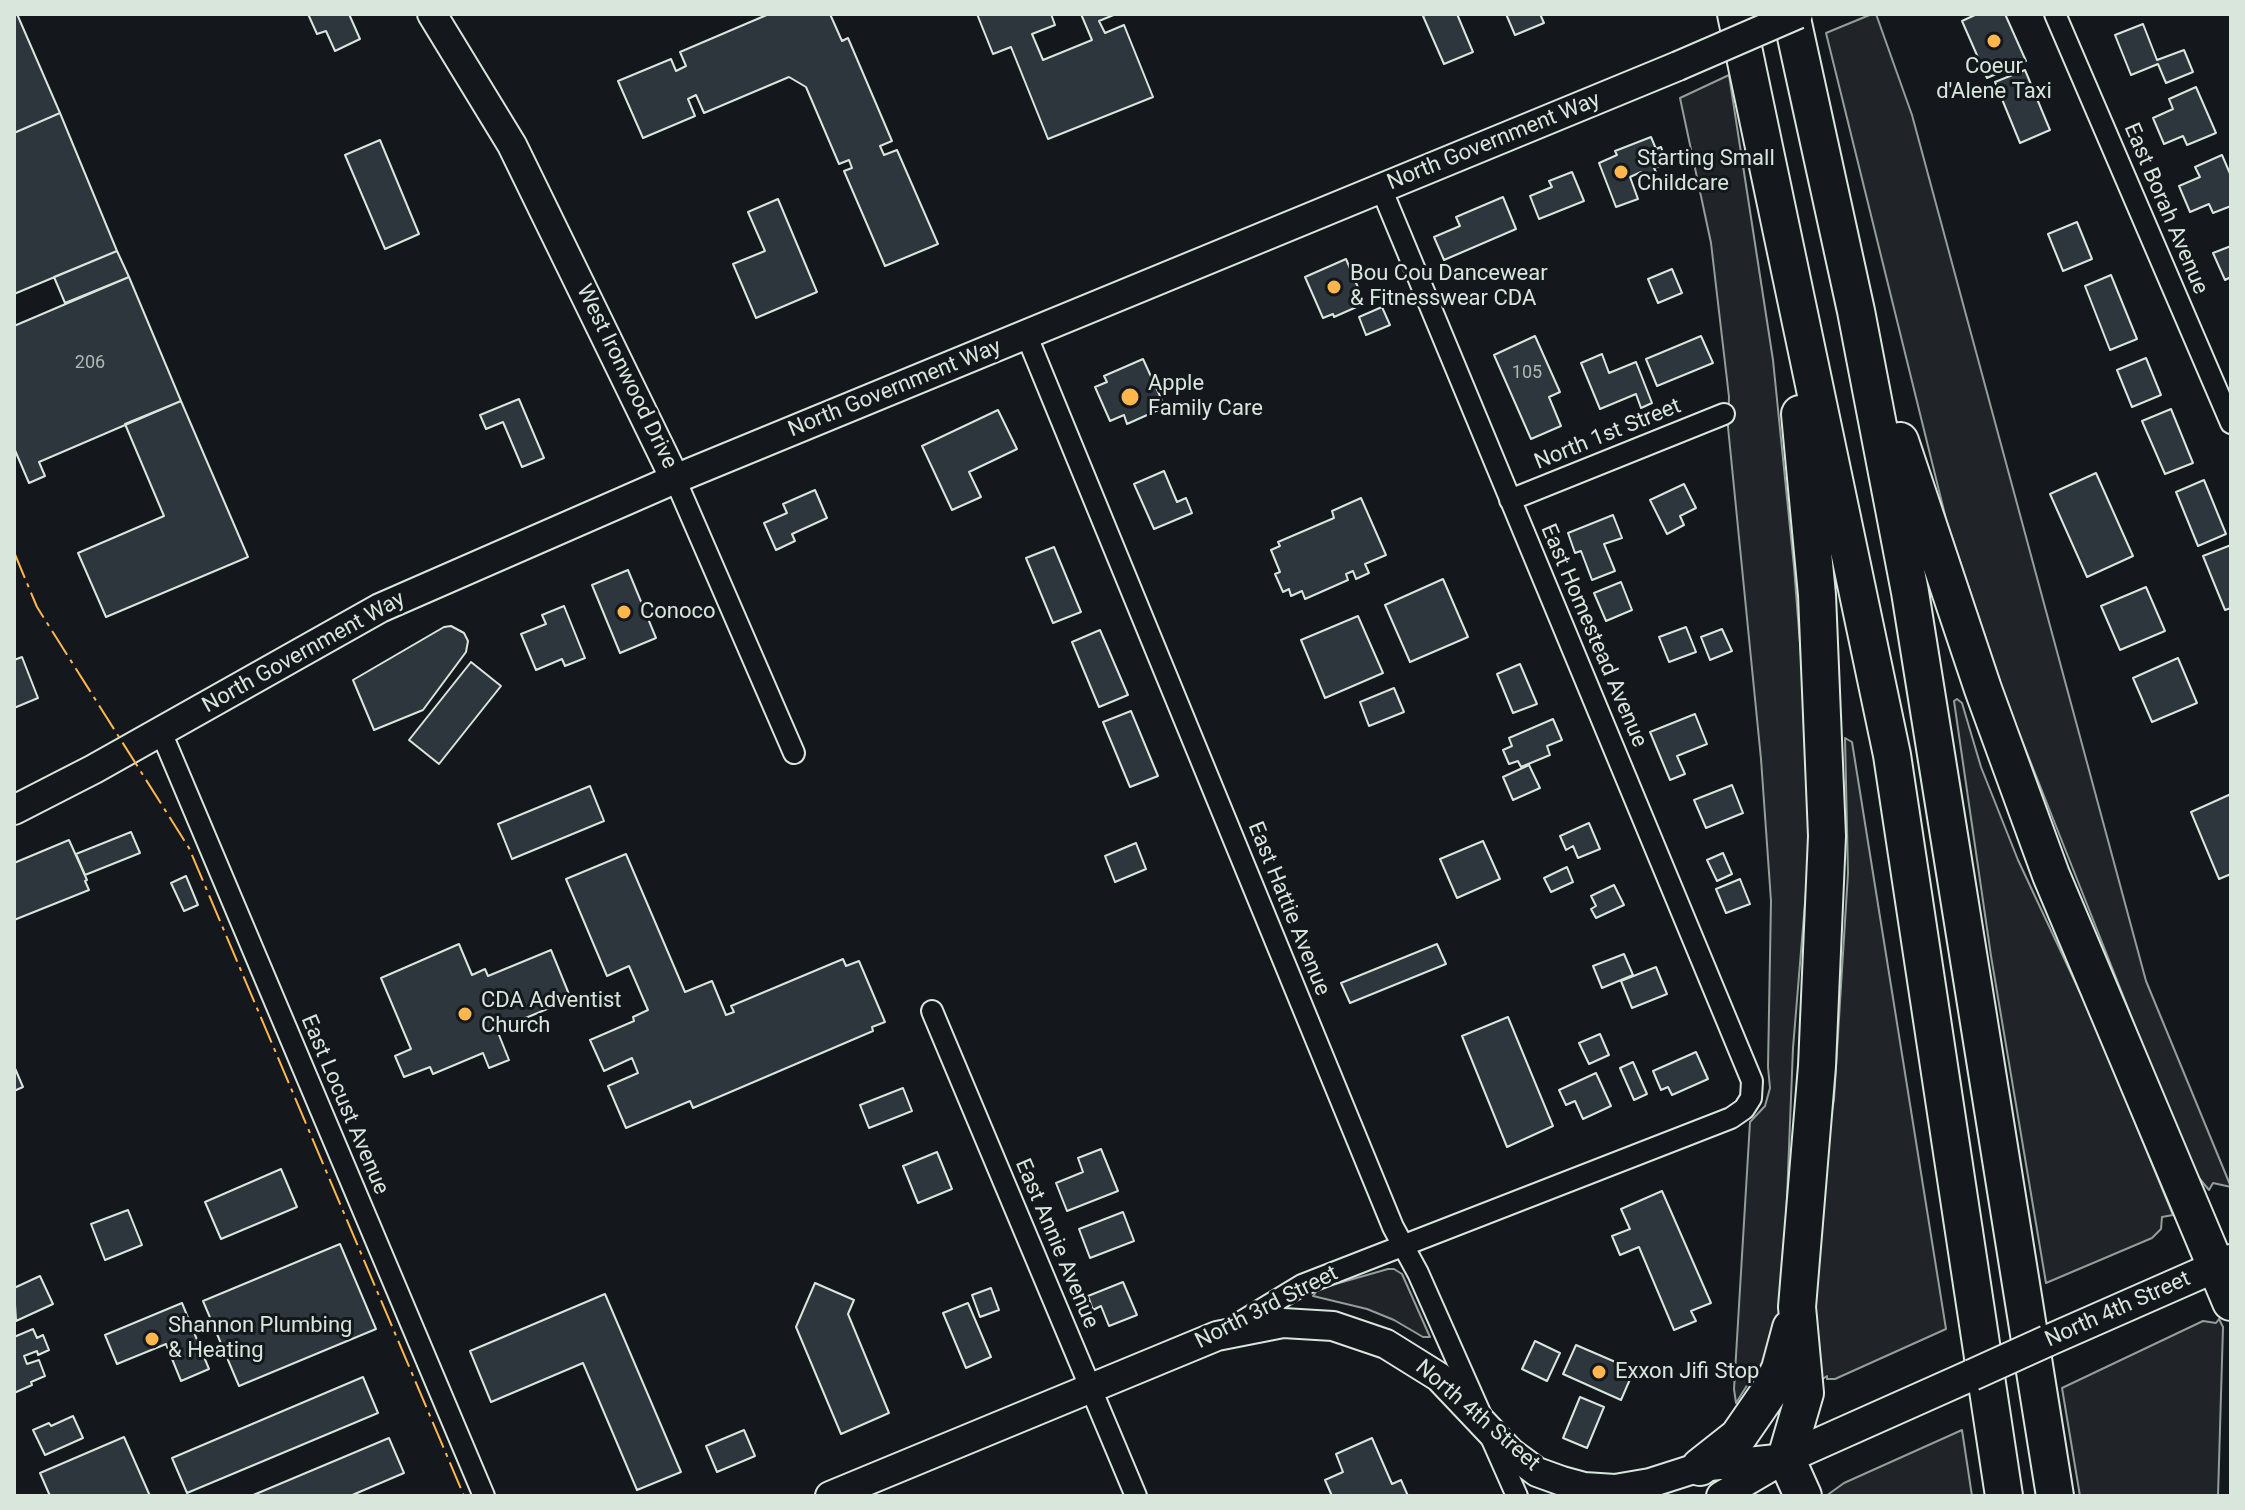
<!DOCTYPE html>
<style>
body{margin:0}
#map{position:relative;width:2245px;height:1510px;overflow:hidden;background:#14181c;font-family:Roboto,sans-serif}
canvas{display:block}
.frame{position:absolute;inset:0;border:16px solid #d8e6dc;pointer-events:none}
</style>
<div id="map">
<canvas width="2245" height="1510"></canvas>
<div class="frame"></div>
</div>
<script>
const ctx = document.querySelector('canvas').getContext('2d');
ctx.lineJoin = 'round';
function paint(path, color) {
  ctx.fillStyle = color;
  ctx.fill(path, 'evenodd');
}
function poly(rows) {
  const path = new Path2D();
  for (const r of rows) {
    path.moveTo(r[0], r[1]);
    for (let i = 2; i < r.length; i += 2) path.lineTo(r[i], r[i + 1]);
  }
  return path;
}
function trace(path, color, width, dash) {
  ctx.strokeStyle = color;
  ctx.lineWidth = width;
  ctx.lineCap = dash ? 'butt' : 'round';
  ctx.setLineDash(dash || []);
  ctx.stroke(path);
}
function drawText(font, color, halo, rows, align = 'center') {
  ctx.font = font + ' Roboto,sans-serif';
  ctx.lineWidth = 6;
  ctx.setLineDash([]);
  ctx.textBaseline = 'middle';
  ctx.strokeStyle = halo;
  ctx.fillStyle = color;
  for (const [text, x, y, turn = 0] of rows) {
    ctx.save();
    ctx.translate(x, y);
    ctx.rotate((+turn || 0) * Math.PI / 180);
    ctx.textAlign = isNaN(turn) ? turn : align;
    if (halo) ctx.strokeText(text, 0, 0);
    ctx.fillText(text, 0, 0);
    ctx.restore();
  }
}
const green = poly([
 [1872,14,1876,14,1912,115,2146,981,2231,1187,2213,1183,2209,1190,2194,1172,2187,1157,2008,705,1946,519,1826,33,1872,14],
 [1729,75,1773,360,1794,567,1808,746,1808,867,1793,1048,1784,1273,1776,1343,1766,1371,1758,1368,1736,1403,1734,1389,1750,1122,1765,1106,1770,1088,1768,1067,1771,901,1761,759,1728,427,1729,397,1711,243,1680,98,1729,75],
 [1957,699,1962,703,1981,767,2018,860,2092,1018,2173,1215,2162,1217,2161,1229,2152,1238,2046,1283,1991,956,1954,701,1957,699],
 [1845,738,1852,742,1946,1329,1835,1379,1827,1379,1827,1376,1818,1382,1814,1308,1820,1182,1834,1099,1848,873,1845,738],
 [1388,1269,1394,1269,1402,1274,1430,1337,1423,1337,1394,1320,1367,1309,1313,1296,1318,1289,1388,1269],
 [2219,1319,2223,1327,2218,1496,2080,1496,2062,1388,2203,1321,2216,1323,2219,1319],
 [1962,1430,1972,1496,1826,1496,1844,1483,1962,1430]
]);
const building = poly([
 [14,14,17,14,60,113,14,133,14,14],
 [308,14,349,14,360,39,335,51,326,31,317,34,308,14],
 [769,14,830,14,842,41,848,38,892,141,880,146,884,155,897,150,938,244,885,266,844,171,852,168,849,160,839,164,806,87,789,77,704,113,696,95,688,99,695,116,643,138,618,81,671,59,676,71,686,66,680,52,769,14],
 [977,14,1051,14,1055,25,1032,34,1043,60,1092,40,1081,14,1116,14,1099,21,1105,33,1124,25,1153,97,1048,139,1011,47,993,54,977,14],
 [1428,14,1457,14,1473,52,1444,64,1423,16,1428,14],
 [1506,14,1540,14,1544,23,1515,35,1506,14],
 [1977,14,2005,14,2026,61,1987,78,1962,21,1977,14],
 [2143,24,2157,60,2184,50,2193,72,2166,83,2158,64,2131,75,2115,35,2143,24],
 [2025,70,2050,130,2020,143,1995,82,2025,70],
 [2196,87,2216,133,2187,145,2183,136,2164,144,2153,118,2173,109,2169,99,2196,87],
 [60,113,117,251,14,294,14,133,60,113],
 [1651,137,1656,149,1661,147,1667,163,1654,168,1656,172,1643,178,1641,172,1630,177,1638,199,1616,207,1599,163,1617,155,1615,151,1651,137],
 [380,140,419,234,385,249,345,155,380,140],
 [2222,155,2231,176,2231,206,2213,213,2209,204,2190,212,2179,186,2200,177,2195,167,2222,155],
 [1572,172,1584,201,1539,219,1530,196,1552,187,1549,181,1572,172],
 [1503,197,1516,229,1444,260,1434,237,1460,226,1456,217,1503,197],
 [778,199,817,292,756,318,733,264,765,251,748,212,778,199],
 [2077,222,2092,259,2063,271,2048,234,2077,222],
 [2231,246,2231,277,2225,280,2213,253,2231,246],
 [117,251,129,277,65,303,54,277,117,251],
 [1346,259,1362,297,1359,300,1361,305,1334,317,1333,314,1323,318,1305,277,1346,259],
 [1672,269,1682,293,1658,303,1648,279,1672,269],
 [2111,275,2137,339,2110,350,2085,286,2111,275],
 [129,277,181,401,39,462,45,476,29,483,14,448,14,326,129,277],
 [1382,307,1390,325,1366,335,1359,317,1382,307],
 [1535,336,1560,392,1549,397,1561,426,1531,439,1494,355,1535,336],
 [1701,336,1713,363,1657,386,1646,359,1701,336],
 [1602,354,1609,373,1636,362,1652,403,1641,408,1636,394,1600,409,1581,363,1602,354],
 [2146,358,2161,395,2132,407,2117,370,2146,358],
 [1143,359,1165,407,1127,424,1124,415,1110,421,1095,387,1107,382,1104,376,1143,359],
 [519,399,544,458,522,467,503,422,486,429,480,415,519,399],
 [181,401,248,557,106,617,78,553,164,516,125,424,181,401],
 [2171,409,2193,463,2165,474,2142,421,2171,409],
 [998,410,1017,449,969,472,981,497,952,510,922,446,998,410],
 [1164,471,1177,502,1186,498,1192,513,1154,529,1134,484,1164,471],
 [2096,473,2133,556,2087,577,2050,494,2096,473],
 [2204,480,2226,534,2198,546,2176,492,2204,480],
 [1684,484,1696,508,1680,516,1684,525,1667,534,1650,500,1684,484],
 [815,490,827,518,792,534,795,541,776,550,764,523,787,513,783,504,815,490],
 [1361,498,1386,555,1365,564,1369,573,1356,579,1353,571,1346,574,1348,580,1305,599,1302,591,1291,596,1289,589,1283,592,1275,574,1280,572,1271,550,1280,546,1278,542,1334,518,1332,511,1361,498],
 [1613,515,1622,538,1604,544,1615,571,1592,580,1581,551,1575,553,1568,533,1613,515],
 [2231,545,2231,608,2225,610,2203,556,2231,545],
 [1054,547,1081,612,1053,623,1026,558,1054,547],
 [628,570,656,638,620,653,592,585,628,570],
 [1443,579,1468,637,1410,662,1385,605,1443,579],
 [1621,582,1632,610,1606,621,1594,593,1621,582],
 [2146,587,2165,631,2120,650,2101,606,2146,587],
 [564,606,585,658,565,666,562,659,536,670,521,634,546,624,542,615,564,606],
 [1358,616,1383,673,1325,698,1301,640,1358,616],
 [451,626,464,633,468,641,466,652,423,710,374,730,353,680,444,627,451,626],
 [1686,627,1696,652,1669,662,1659,637,1686,627],
 [1722,629,1732,651,1710,660,1701,637,1722,629],
 [1100,630,1128,695,1099,707,1072,642,1100,630],
 [22,657,38,698,14,708,14,660,22,657],
 [2178,658,2197,703,2152,722,2133,678,2178,658],
 [471,662,501,686,439,764,409,740,471,662],
 [1520,664,1537,704,1513,713,1497,674,1520,664],
 [1394,688,1404,712,1369,726,1360,702,1394,688],
 [1131,711,1158,776,1130,787,1103,722,1131,711],
 [1695,714,1707,744,1677,756,1685,774,1670,780,1650,732,1695,714],
 [1553,719,1562,740,1547,746,1550,755,1521,767,1518,761,1509,764,1503,750,1512,746,1509,738,1553,719],
 [1529,765,1540,788,1513,800,1503,777,1529,765],
 [1732,785,1743,813,1706,828,1694,800,1732,785],
 [590,786,604,821,512,859,498,824,590,786],
 [2231,794,2231,874,2219,879,2191,812,2231,794],
 [1589,823,1600,849,1578,858,1573,846,1566,850,1560,836,1589,823],
 [131,832,140,853,85,875,76,854,131,832],
 [69,840,87,880,85,881,89,890,14,920,14,863,69,840],
 [1483,841,1500,879,1457,898,1440,859,1483,841],
 [1136,843,1146,869,1115,882,1105,856,1136,843],
 [1723,853,1732,874,1717,881,1707,860,1723,853],
 [626,854,685,992,712,981,726,1015,734,1012,731,1006,843,959,846,966,859,961,885,1022,872,1027,873,1031,693,1108,690,1101,626,1128,608,1086,638,1073,632,1058,604,1071,590,1040,634,1021,633,1017,648,1010,629,966,607,976,566,879,626,854],
 [1567,867,1573,882,1551,892,1544,878,1567,867],
 [186,876,198,905,184,911,171,883,186,876],
 [1740,879,1750,904,1726,913,1716,889,1740,879],
 [1614,885,1624,905,1596,918,1591,909,1596,906,1591,896,1614,885],
 [459,944,472,975,485,969,488,976,551,950,571,999,497,1030,509,1060,489,1068,483,1053,433,1074,430,1067,404,1077,395,1056,411,1049,381,978,459,944],
 [1437,944,1446,964,1350,1003,1341,983,1437,944],
 [1624,954,1633,975,1602,988,1593,966,1624,954],
 [1656,967,1667,994,1632,1008,1621,981,1656,967],
 [1508,1017,1553,1126,1507,1147,1462,1036,1508,1017],
 [1600,1034,1609,1055,1589,1064,1579,1043,1600,1034],
 [1696,1052,1708,1079,1672,1095,1668,1087,1661,1090,1653,1071,1696,1052],
 [1633,1062,1647,1094,1634,1100,1620,1068,1633,1062],
 [14,1066,23,1087,14,1091,14,1066],
 [1596,1073,1611,1106,1583,1119,1575,1101,1566,1105,1559,1090,1596,1073],
 [903,1088,912,1111,869,1128,860,1105,903,1088],
 [1101,1149,1118,1191,1067,1211,1056,1183,1083,1172,1078,1158,1101,1149],
 [937,1152,952,1189,918,1203,903,1166,937,1152],
 [281,1169,297,1207,221,1239,205,1202,281,1169],
 [1662,1191,1711,1303,1691,1311,1696,1321,1674,1330,1639,1247,1620,1255,1612,1236,1630,1229,1621,1209,1662,1191],
 [128,1210,142,1245,105,1260,91,1224,128,1210],
 [1123,1212,1134,1241,1090,1258,1079,1229,1123,1212],
 [340,1244,376,1329,239,1386,203,1301,340,1244],
 [40,1276,53,1304,16,1321,14,1288,40,1276],
 [1123,1282,1137,1315,1109,1326,1101,1306,1093,1310,1088,1296,1123,1282],
 [815,1283,854,1300,848,1314,889,1413,841,1434,796,1327,815,1283],
 [991,1288,999,1310,980,1317,972,1295,991,1288],
 [605,1294,681,1472,637,1490,583,1363,491,1402,470,1351,605,1294],
 [182,1303,209,1369,181,1381,166,1344,117,1364,105,1335,182,1303],
 [968,1303,991,1357,966,1368,943,1313,968,1303],
 [33,1329,37,1338,43,1335,49,1350,38,1355,37,1351,24,1356,27,1364,39,1360,45,1376,31,1382,32,1385,14,1393,14,1337,33,1329],
 [1535,1341,1560,1353,1547,1381,1522,1369,1535,1341],
 [1576,1345,1634,1370,1621,1400,1563,1374,1576,1345],
 [363,1377,378,1413,187,1493,172,1458,363,1377],
 [1580,1397,1604,1407,1587,1448,1563,1438,1580,1397],
 [73,1416,83,1438,45,1455,33,1430,49,1423,51,1426,73,1416],
 [744,1430,755,1456,717,1472,706,1446,744,1430],
 [124,1437,150,1496,50,1496,40,1473,124,1437],
 [389,1438,404,1473,350,1496,251,1496,389,1438],
 [1372,1438,1392,1484,1401,1480,1408,1496,1332,1496,1325,1480,1343,1472,1336,1454,1372,1438]
]);
const street = poly([
 [2055,14,2231,423],
 [1026,334,1393,1227,1418,1273,1517,1496],
 [675,479,794,753],
 [1510,500,1724,414],
 [161,732,484,1496],
 [932,1011,1136,1496],
 [1231,1328,1302,1285,1731,1118,1744,1109,1751,1098,1752,1081,1381,188]
]);
const secondary = poly([
 [432,14,512,145,675,479],
 [14,810,94,769,380,608,675,479,1678,66],
 [830,1496,1217,1336,1283,1323,1333,1326,1386,1344,1439,1377,1510,1452,1537,1472,1562,1481,1584,1487,1615,1489,1650,1483,1700,1467,1786,1458],
 [1721,1496,1779,1462]
]);
const primary = poly([
 [2047,1341,2231,1260],
 [1786,1458,1972,1375]
]);
const highway = poly([
 [1736,14,1892,755,2004,1496],
 [1791,14,1856,311,1910,592,2055,1496],
 [1800,414,1817,595,1827,836,1817,1066,1797,1307,1805,1393,1786,1458,1803,1496],
 [1900,441,1983,689,2051,875,2231,1302],
 [1700,1467,1738,1437,1769,1392,1780,1369,1791,1328]
]);
const secondaryBridge = poly([
 [1678,66,1798,14]
]);
const primaryBridge = poly([
 [1972,1375,2047,1341]
]);
const power = poly([
 [14,552,37,607,189,848,464,1496]
]);
const markers = [
 [1994,41,8,"#ffb74d"],
 [1621,172,8,"#ffb74d"],
 [1334,287,8,"#ffb74d"],
 [1130,397,10,"#ffb74d"],
 [624,612,8,"#ffb74d"],
 [465,1014,8,"#ffb74d"],
 [152,1339,8,"#ffb74d"],
 [1599,1372,8,"#ffb74d"]
];
const numberNames = [
 ["206",90,363],
 ["105",1527,373]
];
const poiNames = [
 ["Coeur",1994,67,"center"],
 ["d'Alene Taxi",1994,92,"center"],
 ["Starting Small",1637,159],
 ["Childcare",1637,184],
 ["Bou Cou Dancewear",1350,274],
 ["& Fitnesswear CDA",1350,299],
 ["Apple",1148,384],
 ["Family Care",1148,409],
 ["Conoco",640,612],
 ["CDA Adventist",481,1001],
 ["Church",481,1026],
 ["Shannon Plumbing",168,1326],
 ["& Heating",168,1351],
 ["Exxon Jifi Stop",1615,1372]
];
const streetNames = [
 ["North Government Way",1494,142,-22],
 ["East Borah Avenue",2165,209,67],
 ["West Ironwood Drive",626,377,64],
 ["North Government Way",895,389,-22],
 ["North 1st Street",1608,435,-22],
 ["East Homestead Avenue",1593,636,67],
 ["North Government Way",304,653,-29],
 ["East Hattie Avenue",1288,909,68],
 ["East Locust Avenue",344,1105,67],
 ["East Annie Avenue",1056,1244,67],
 ["North 3rd Street",1267,1308,-27],
 ["North 4th Street",2118,1310,-24],
 ["North 4th Street",1477,1416,41]
];
paint(green, '#202428');
trace(green, '#939e99', 2);
paint(building, '#2c363c');
trace(building, '#d8e6dc', 2);
trace(street, '#d8e6dc', 24);
trace(secondary, '#d8e6dc', 32);
trace(primary, '#d8e6dc', 34);
trace(highway, '#d8e6dc', 40);
trace(street, '#14181c', 20);
trace(secondary, '#14181c', 28);
trace(primary, '#14181c', 30);
trace(highway, '#14181c', 36);
trace(secondaryBridge, '#d8e6dc', 32, []);
trace(primaryBridge, '#d8e6dc', 34, []);
trace(secondaryBridge, '#14181c', 28);
trace(primaryBridge, '#14181c', 30);
trace(power, '#ffb74d', 2, [28, 6, 4, 6]);
for (const [x, y, r, color] of markers) {
  const dot = new Path2D();
  dot.arc(x, y, r, 0, 2 * Math.PI);
  ctx.fillStyle = color;
  ctx.fill(dot);
  trace(dot, '#14181c', 3);
}
drawText('18px', '#adbab4', null, numberNames);
drawText('22px', '#d8e6dc', '#14181c', poiNames, 'left');
drawText('22px', '#d8e6dc', '#14181c', streetNames);
</script>
